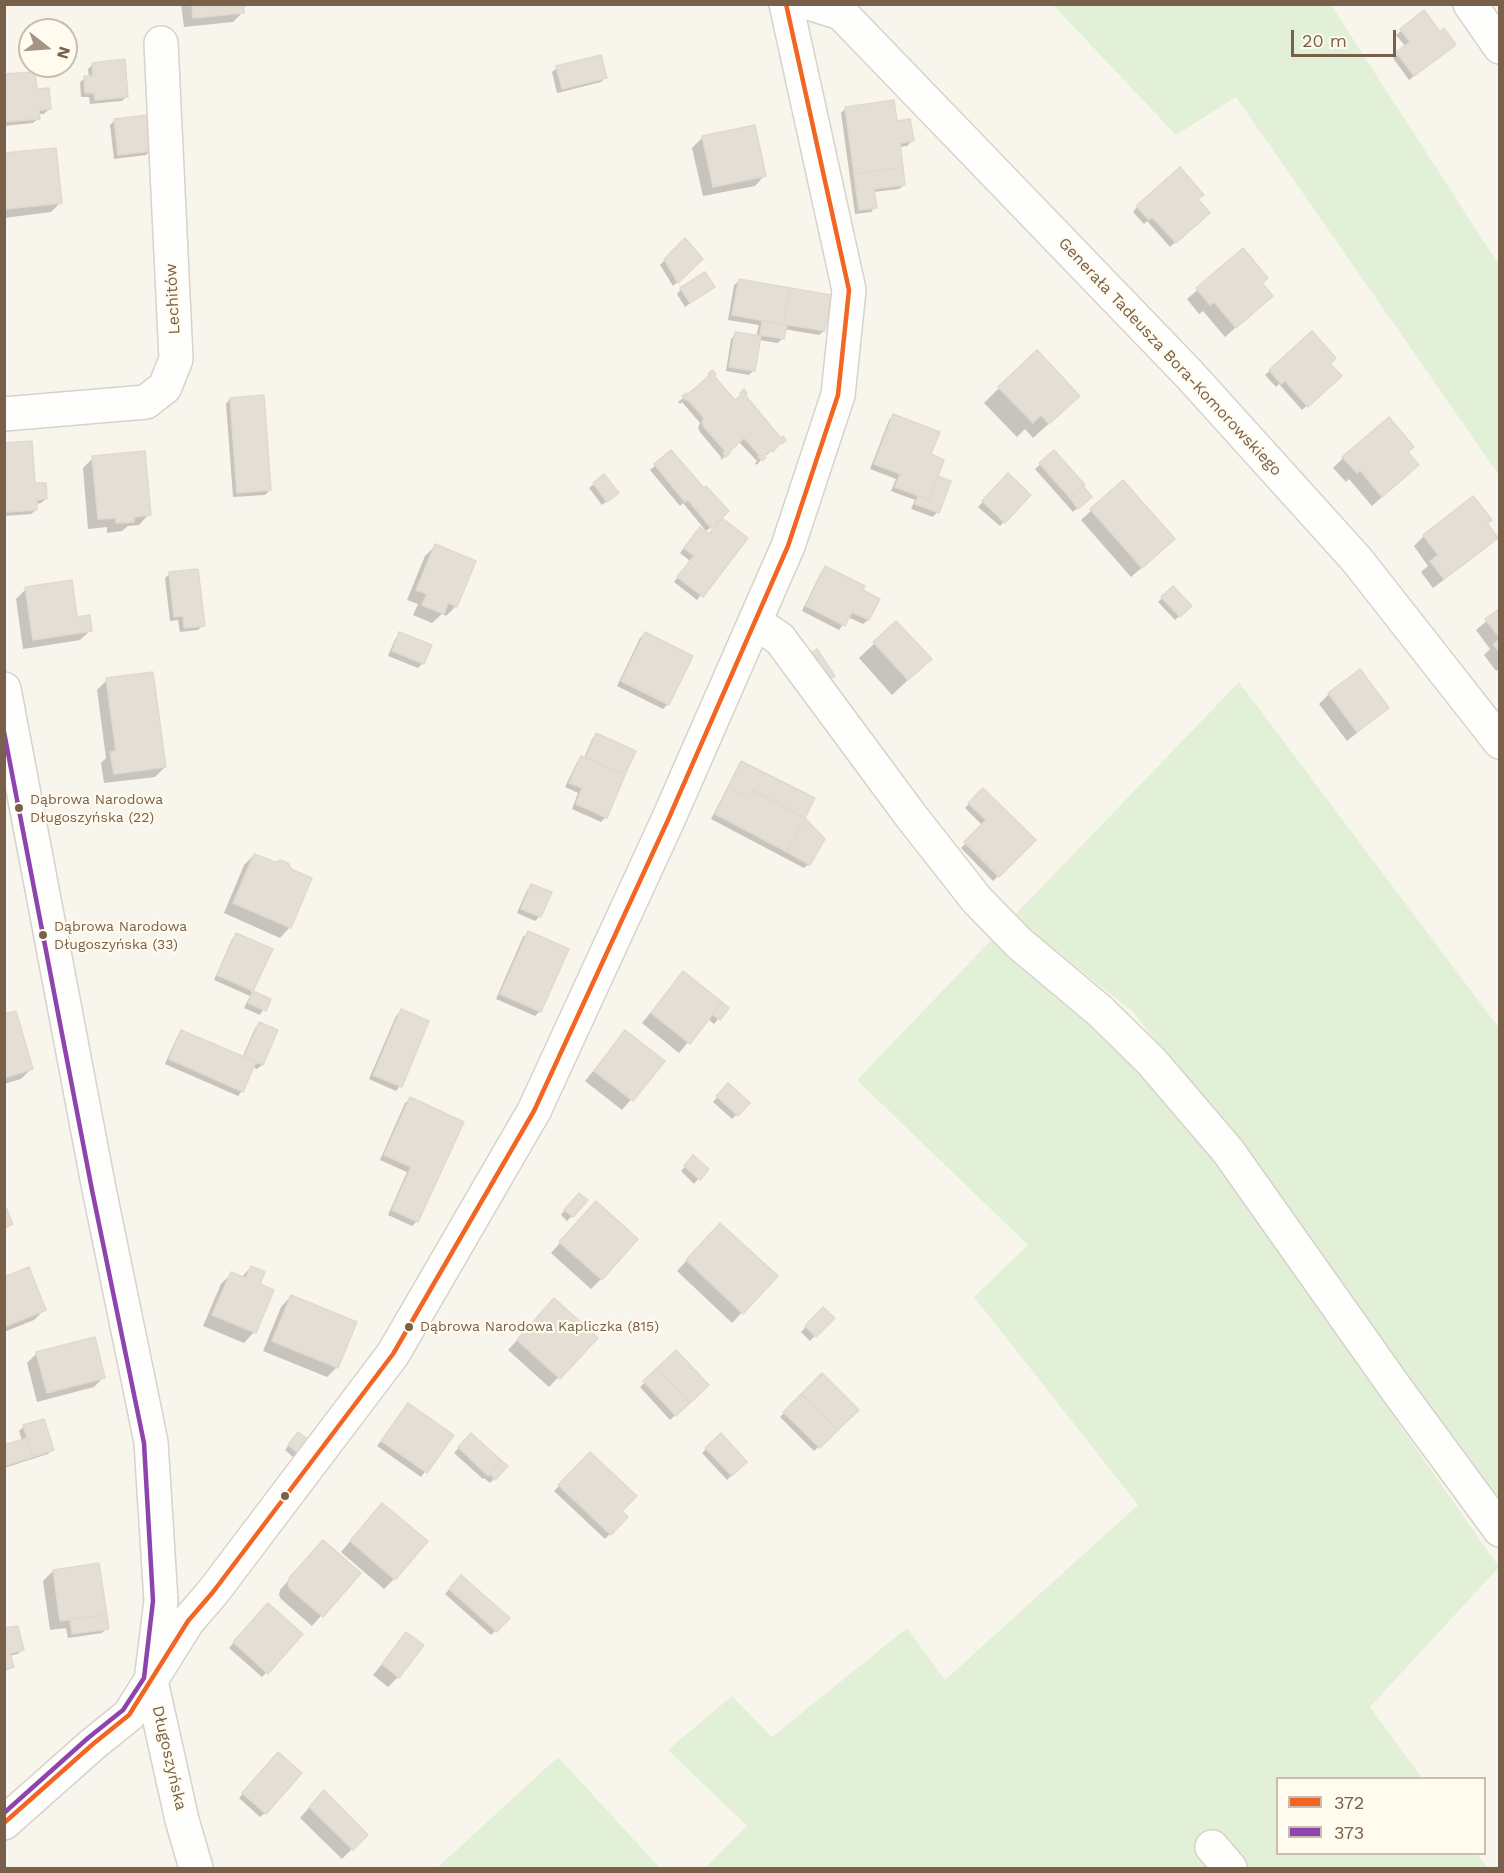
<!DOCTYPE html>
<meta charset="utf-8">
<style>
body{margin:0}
#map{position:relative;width:1504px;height:1873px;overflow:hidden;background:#f8f5ed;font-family:"Work Sans",sans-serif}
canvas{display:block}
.frame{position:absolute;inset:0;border:6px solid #78604b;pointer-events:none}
.legend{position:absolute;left:1276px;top:1777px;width:210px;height:78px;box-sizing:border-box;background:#fffbef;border:2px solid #c9bdad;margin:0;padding:8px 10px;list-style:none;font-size:18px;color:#78604b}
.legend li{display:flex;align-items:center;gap:12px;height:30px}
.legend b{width:30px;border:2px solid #c9bdad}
.north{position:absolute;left:18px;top:18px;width:60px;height:60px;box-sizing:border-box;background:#fffbef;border:2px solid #c9bdad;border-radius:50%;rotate:107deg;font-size:16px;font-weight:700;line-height:24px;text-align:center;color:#78604b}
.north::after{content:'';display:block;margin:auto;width:21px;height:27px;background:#a59484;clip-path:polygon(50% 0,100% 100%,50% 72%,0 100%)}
.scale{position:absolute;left:1291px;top:30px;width:105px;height:27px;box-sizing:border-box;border:3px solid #78604b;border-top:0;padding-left:8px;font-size:18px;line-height:21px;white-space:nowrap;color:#78604b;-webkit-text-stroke:4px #fffbef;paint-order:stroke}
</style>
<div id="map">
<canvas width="1504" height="1873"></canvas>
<div class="frame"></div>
<ul class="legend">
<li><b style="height:8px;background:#f26522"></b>372</li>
<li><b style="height:8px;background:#8e44ad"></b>373</li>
</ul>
<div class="north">N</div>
<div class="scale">20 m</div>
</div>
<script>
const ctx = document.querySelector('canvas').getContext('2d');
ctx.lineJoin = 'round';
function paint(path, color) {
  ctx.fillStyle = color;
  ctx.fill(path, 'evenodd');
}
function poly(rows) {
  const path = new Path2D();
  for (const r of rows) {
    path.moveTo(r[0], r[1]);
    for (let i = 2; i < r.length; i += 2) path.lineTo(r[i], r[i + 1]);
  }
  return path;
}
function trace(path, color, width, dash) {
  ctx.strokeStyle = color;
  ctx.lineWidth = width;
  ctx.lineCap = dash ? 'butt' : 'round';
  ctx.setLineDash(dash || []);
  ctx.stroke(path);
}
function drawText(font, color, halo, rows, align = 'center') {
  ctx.font = font + ' "Work Sans",sans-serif';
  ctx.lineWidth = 4.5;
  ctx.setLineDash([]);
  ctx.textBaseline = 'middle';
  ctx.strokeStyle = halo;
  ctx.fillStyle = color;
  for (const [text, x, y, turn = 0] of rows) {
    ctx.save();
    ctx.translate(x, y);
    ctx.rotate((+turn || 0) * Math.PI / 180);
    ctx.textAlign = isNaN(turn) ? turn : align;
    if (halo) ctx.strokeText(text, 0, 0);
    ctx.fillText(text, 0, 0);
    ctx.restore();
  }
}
const green = poly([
 [1053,5,1331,5,1499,265,1499,475,1236,97,1176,135],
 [1239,682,1499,1028,1499,1507,1267,1177,1132,1011,1013,917],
 [996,935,1183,1116,1499,1567,1370,1707,1422,1778,1278,1778,1278,1854,1477,1854,1488,1868,705,1868,747,1826,668,1750,732,1696,772,1737,907,1628,945,1680,1138,1505,974,1297,1028,1245,857,1080],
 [558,1757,660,1868,437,1868]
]);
const shadow = poly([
 [181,4,242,4,243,12,233,22,184,27],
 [1423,13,1439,34,1454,45,1409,80,1393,58,1406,47,1396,35],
 [93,64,127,96,122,101,90,104,89,97,81,97,80,82,85,78,89,77,88,69],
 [557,68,606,77,601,82,557,93,552,72],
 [4,76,35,91,49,109,44,114,38,114,38,119,33,123,4,126],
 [846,108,896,122,912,141,907,146,899,147,904,185,899,189,873,192,875,207,871,212,855,214,841,113],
 [114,121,151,150,146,155,114,159,110,125],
 [702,138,765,175,755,186,703,196,692,148],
 [4,155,61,202,51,212,4,218],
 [1196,200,1203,217,1170,247,1147,221,1144,224,1133,212,1137,207],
 [685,240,701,259,673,286,660,265],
 [1243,251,1260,284,1271,296,1225,337,1203,311,1199,314,1187,299],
 [739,281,824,331,819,335,784,329,783,338,778,343,759,340,754,370,749,375,726,371,731,339,736,334,756,337,759,325,728,320,734,285],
 [713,287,685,307,677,294,681,289],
 [1312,333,1329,364,1340,376,1302,410,1279,384,1276,387,1265,375],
 [712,372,712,376,734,401,744,392,743,395,781,440,784,440,767,455,766,454,763,457,757,465,755,463,757,461,739,442,721,460,721,457,700,432,698,428,700,423,682,402,680,404,678,402,706,381,705,379],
 [999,388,1063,411,1033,438,1025,429,1017,437,984,403],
 [230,399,270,490,265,495,233,497,226,404],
 [894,415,936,477,949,482,937,512,933,517,911,509,915,500,891,491,896,479,870,469,889,420],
 [4,444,33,485,46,499,41,503,36,504,36,510,31,514,4,516],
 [671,452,720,518,746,538,697,600,674,582,690,561,680,553,695,534,709,536,720,521,706,531,683,503,680,506,650,470],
 [1054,452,1090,497,1073,512,1035,469],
 [1406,452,1417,465,1372,506,1349,479,1346,482,1333,468,1343,458],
 [93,458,149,514,139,525,128,526,122,531,107,533,107,527,88,529,83,468],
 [1008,475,1029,495,1000,526,978,507],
 [1122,482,1163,549,1131,577,1081,520],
 [594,484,612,497,602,505,589,488],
 [1473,498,1486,524,1496,538,1486,548,1433,588,1421,572,1428,566,1414,546,1424,536],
 [435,546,456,606,446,616,442,614,432,623,413,615,418,604,407,600,425,556],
 [826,568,860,591,878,599,868,620,863,624,848,617,839,630,802,611,821,572],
 [170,574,203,625,198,630,180,632,178,620,170,621,165,578],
 [1173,588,1190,606,1175,620,1158,602],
 [26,589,76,619,91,630,80,640,23,649,16,599],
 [1500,610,1500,668,1496,671,1484,655,1490,649,1476,630],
 [400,634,423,663,418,668,388,656,395,639],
 [645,634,668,704,663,709,617,686,640,638],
 [875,643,930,659,892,695,859,658],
 [1360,671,1387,708,1347,741,1319,704,1329,694],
 [107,680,165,767,155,777,104,783,101,763,106,758,97,690],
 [596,734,635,751,606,817,601,822,572,809,578,793,565,787,577,762,582,757,584,758,592,739],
 [741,763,803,819,809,864,804,868,711,819,737,768],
 [983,790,1034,840,993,881,961,848,983,826,965,808],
 [254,855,310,879,290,927,280,938,224,913,244,865],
 [531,886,540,916,535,921,517,913,527,890],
 [528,933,540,1011,535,1016,496,999,523,937],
 [236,934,271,949,251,992,269,1000,260,1015,244,1008,250,996,214,980,232,939],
 [683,973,727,1008,714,1024,708,1019,679,1053,642,1023],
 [401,1011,400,1086,396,1091,369,1079,396,1016],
 [4,1016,31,1069,21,1079,4,1084],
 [260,1024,276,1031,262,1065,257,1069,252,1067,242,1091,238,1096,165,1064,177,1037,181,1032,242,1058,255,1028],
 [625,1032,663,1062,622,1110,585,1081],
 [728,1085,748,1103,732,1119,713,1102],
 [410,1099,417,1221,412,1226,388,1215,407,1172,380,1160,405,1103],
 [693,1158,707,1169,694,1184,681,1171],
 [574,1199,586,1201,567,1221,561,1215],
 [586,1213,601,1279,591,1289,551,1253],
 [710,1235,776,1276,732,1323,677,1271],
 [251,1267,258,1285,272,1291,254,1332,244,1343,203,1326,221,1284,231,1274,241,1278],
 [4,1279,44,1310,34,1320,4,1332],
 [291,1296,337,1367,327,1377,263,1351,281,1307],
 [823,1309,832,1318,810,1341,801,1332],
 [545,1310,596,1338,549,1387,508,1350],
 [676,1352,707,1385,670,1420,640,1387],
 [37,1353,104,1377,94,1387,37,1402,27,1363],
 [822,1375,856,1410,814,1451,780,1417],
 [408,1404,451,1435,421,1477,377,1446],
 [24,1426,52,1450,48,1454,4,1468,4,1446,22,1441,19,1431],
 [471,1435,506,1466,490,1483,484,1478,483,1479,454,1453],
 [721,1435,745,1462,727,1480,702,1453],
 [294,1438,298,1453,293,1457,285,1450],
 [590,1454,620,1511,626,1517,605,1539,554,1491],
 [372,1515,394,1579,384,1589,341,1552],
 [313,1552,359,1573,312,1626,281,1599,279,1595,280,1590],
 [53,1571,107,1628,102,1633,68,1638,66,1628,50,1630,43,1581],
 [461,1577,508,1618,491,1635,445,1594],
 [263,1609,301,1635,262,1677,229,1648],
 [4,1630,22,1650,18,1654,9,1656,12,1667,4,1672],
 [406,1634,398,1677,388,1687,373,1675],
 [273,1758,265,1813,260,1817,239,1798],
 [314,1802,366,1835,342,1859,300,1818]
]);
const building = poly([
 [192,4,244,4,244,13,193,18,192,4],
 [1424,10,1440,32,1444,28,1456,45,1414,76,1396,52,1410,42,1400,29,1424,10],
 [601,55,607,78,562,89,556,66,601,55],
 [125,59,128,97,95,100,94,93,85,93,84,76,93,76,92,63,125,59],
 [35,72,37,89,49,88,51,109,39,110,40,119,4,122,4,74,35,72],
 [894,100,897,121,910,119,914,141,900,143,903,167,854,174,845,107,894,100],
 [148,115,152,151,118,155,114,119,148,115],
 [755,125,766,176,713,187,702,136,755,125],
 [56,148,62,203,6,209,4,153,56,148],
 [903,167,905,185,874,189,877,208,859,210,854,174,903,167],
 [1180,167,1204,195,1198,199,1210,213,1176,243,1152,217,1149,220,1136,206,1180,167],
 [685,238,703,259,678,283,664,259,685,238],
 [1243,248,1268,278,1262,283,1273,296,1236,328,1214,302,1210,305,1196,288,1243,248],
 [705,272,715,287,690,303,680,288,705,272],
 [739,279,790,288,783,324,732,315,739,279],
 [790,288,831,295,825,331,783,324,790,288],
 [762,321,787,325,784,339,760,335,762,321],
 [1312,331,1336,358,1330,364,1342,376,1308,407,1285,381,1281,384,1269,370,1312,331],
 [735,332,761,336,755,371,729,367,735,332],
 [1037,350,1080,396,1049,424,1041,415,1033,423,998,387,1037,350],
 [712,370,716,374,714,376,735,400,741,395,740,393,744,389,747,394,745,395,781,438,783,436,786,440,782,444,781,442,773,452,772,450,764,456,766,458,762,461,758,457,760,456,744,438,729,452,730,453,726,457,723,453,725,451,704,427,702,423,704,418,687,399,686,400,682,396,686,393,687,395,710,375,708,374,712,370],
 [264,395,271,490,237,493,230,398,264,395],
 [893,414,940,432,931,454,944,460,929,500,895,487,900,474,874,464,893,414],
 [1389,417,1414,447,1408,452,1419,465,1382,497,1360,470,1357,473,1342,457,1389,417],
 [32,441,35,483,46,483,47,499,37,500,37,510,6,512,4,443,32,441],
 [671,450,704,488,706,486,729,511,711,528,688,500,685,502,654,464,671,450],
 [1054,450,1085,485,1070,498,1039,463,1054,450],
 [145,451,151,515,134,517,134,522,116,523,116,518,98,519,92,456,145,451],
 [1008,473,1031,495,1005,523,982,501,1008,473],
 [604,474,619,493,607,502,593,483,604,474],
 [938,476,951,481,939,513,915,504,918,496,929,500,938,476],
 [1123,480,1175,539,1142,568,1090,509,1123,480],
 [1083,486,1092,497,1078,509,1070,498,1083,486],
 [1473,496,1492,520,1487,523,1498,538,1444,579,1430,561,1438,555,1423,535,1473,496],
 [722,518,748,538,703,597,677,577,694,556,684,548,700,527,709,534,722,518],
 [435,544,476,561,457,607,448,603,444,614,422,605,427,594,416,590,435,544],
 [825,566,865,586,863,590,880,599,869,620,852,612,845,626,806,606,825,566],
 [198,569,205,626,184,628,183,616,174,617,169,572,198,569],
 [72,580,77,617,90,615,92,631,33,640,25,587,72,580],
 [1173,586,1192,606,1180,617,1161,597,1173,586],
 [1500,608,1500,638,1485,619,1500,608],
 [896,621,932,659,908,680,873,642,896,621],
 [399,632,432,645,424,664,392,651,399,632],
 [645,632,693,656,669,705,621,681,645,632],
 [1500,639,1500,653,1493,644,1500,639],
 [817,649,835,676,823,683,805,657,817,649],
 [1360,669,1389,708,1357,732,1328,693,1360,669],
 [153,672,166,767,114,774,110,752,116,751,106,678,153,672],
 [596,733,636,751,625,775,586,757,596,733],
 [581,756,625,775,607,818,576,804,582,788,569,783,581,756],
 [741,761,815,798,805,818,752,790,748,798,728,787,741,761],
 [728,787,748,798,752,790,805,818,787,852,715,814,728,787],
 [983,788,1036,840,999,877,964,842,986,820,968,803,983,788],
 [805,818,825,839,810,865,787,852,805,818],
 [254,854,275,862,281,860,289,864,291,869,312,878,291,928,233,903,254,854],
 [531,884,552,892,541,917,521,909,531,884],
 [528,931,569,949,541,1012,500,994,528,931],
 [236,933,273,949,253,991,217,975,236,933],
 [683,971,722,1002,690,1044,651,1013,683,971],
 [253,991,271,999,266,1011,248,1003,253,991],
 [722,1002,729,1008,720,1020,713,1015,722,1002],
 [401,1009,429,1021,402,1087,373,1075,401,1009],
 [16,1011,33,1069,4,1078,4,1014,16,1011],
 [259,1022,278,1030,263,1065,244,1057,259,1022],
 [181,1030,256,1062,243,1092,169,1059,181,1030],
 [625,1030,665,1061,633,1101,594,1071,625,1030],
 [728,1083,750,1103,738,1116,716,1096,728,1083],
 [410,1097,464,1122,418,1222,392,1210,411,1167,384,1155,410,1097],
 [693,1155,709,1169,700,1180,684,1166,693,1155],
 [579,1193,588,1200,573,1217,564,1210,579,1193],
 [596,1201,638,1239,602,1280,559,1242,596,1201],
 [4,1203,13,1224,4,1228,4,1203],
 [720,1223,778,1276,743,1314,686,1260,720,1223],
 [251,1266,265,1272,260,1284,274,1290,256,1333,212,1315,231,1272,246,1278,251,1266],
 [29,1267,46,1310,4,1327,4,1277,29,1267],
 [291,1295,357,1322,338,1368,272,1341,291,1295],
 [554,1298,598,1338,560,1379,517,1340,554,1298],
 [823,1307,835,1318,816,1337,805,1326,823,1307],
 [95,1337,105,1378,47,1393,36,1352,95,1337],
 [676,1350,709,1385,690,1403,657,1368,676,1350],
 [657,1368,690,1403,676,1416,643,1381,657,1368],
 [822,1373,859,1410,838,1430,801,1394,822,1373],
 [801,1394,838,1430,820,1448,783,1412,801,1394],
 [408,1403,454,1435,427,1473,381,1441,408,1403],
 [44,1419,54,1450,33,1457,23,1425,44,1419],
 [298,1432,309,1440,299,1454,288,1445,298,1432],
 [471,1433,502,1461,488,1476,458,1447,471,1433],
 [721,1433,747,1462,732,1476,705,1448,721,1433],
 [27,1438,33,1457,4,1466,4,1445,27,1438],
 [590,1452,637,1496,622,1511,628,1517,611,1535,558,1485,590,1452],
 [502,1461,508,1466,495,1480,490,1474,502,1461],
 [382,1503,428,1541,395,1580,350,1541,382,1503],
 [323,1540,361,1573,323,1617,290,1589,288,1584,289,1578,323,1540],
 [99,1563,107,1615,60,1621,53,1570,99,1563],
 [461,1575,510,1618,497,1632,449,1589,461,1575],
 [268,1603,303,1634,268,1674,233,1642,268,1603],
 [107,1615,109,1629,72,1634,70,1619,107,1615],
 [18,1626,24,1650,4,1655,4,1628,18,1626],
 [406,1632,424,1645,399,1678,382,1664,406,1632],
 [10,1653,14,1667,4,1670,4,1655,10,1653],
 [278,1752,302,1773,266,1814,242,1793,278,1752],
 [324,1790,368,1835,353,1850,309,1807,324,1790]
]);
const minor = poly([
 [812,4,841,13,1189,374,1357,560,1500,742],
 [1470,4,1500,47],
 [4,414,146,402,165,387,176,359,161,43],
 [755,622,780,639,911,816,977,900,1019,943,1100,1011,1151,1061,1228,1151,1397,1390,1500,1530],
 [4,689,99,1189,151,1442,161,1601,151,1681,182,1820,196,1868],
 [4,1823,93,1744,129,1715,188,1621,213,1592,393,1354,534,1111,668,820,788,546,838,395,849,290,786,4],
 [1212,1847,1230,1868]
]);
const bus1 = poly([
 [4,1823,93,1744,129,1715,188,1621,213,1592,393,1354,534,1111,668,820,788,546,838,395,849,290,786,4]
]);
const bus2 = poly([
 [4,732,92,1190,144,1443,153,1601,144,1678,123,1710,88,1738,4,1813]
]);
const markers = [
 [19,808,5,"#78604b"],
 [43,935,5,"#78604b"],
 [409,1327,5,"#78604b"],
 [285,1496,5,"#78604b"]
];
const busNames = [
 ["Dąbrowa Narodowa",30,800],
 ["Długoszyńska (22)",30,818],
 ["Dąbrowa Narodowa",54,927],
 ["Długoszyńska (33)",54,945],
 ["Dąbrowa Narodowa Kapliczka (815)",420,1327]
];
const streetNames = [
 ["Lechitów",173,299,-93],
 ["Generała Tadeusza Bora-Komorowskiego",1170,357,47],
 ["Długoszyńska",169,1758,77]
];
paint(green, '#e2f0d7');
paint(shadow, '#0003');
paint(building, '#e5ded4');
trace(building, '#e1d9cf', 1.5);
trace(minor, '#d7d2cb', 36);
trace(minor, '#fefefc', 33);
trace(bus1, '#f26522', 4.5);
trace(bus2, '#8e44ad', 4.5);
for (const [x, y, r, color] of markers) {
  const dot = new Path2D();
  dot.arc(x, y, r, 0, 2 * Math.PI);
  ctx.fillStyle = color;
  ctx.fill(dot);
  trace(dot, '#fffbef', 2);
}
drawText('14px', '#78604b', '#fffbef', busNames, 'left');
drawText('16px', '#78604b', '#fffbef', streetNames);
</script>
